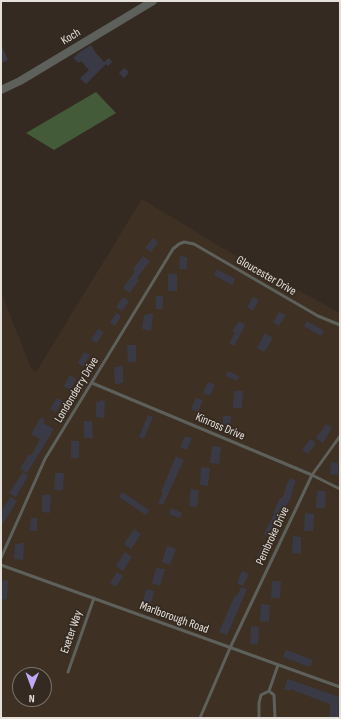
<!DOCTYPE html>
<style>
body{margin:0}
#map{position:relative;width:341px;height:719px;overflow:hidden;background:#342a21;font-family:"Sofia Sans Condensed",sans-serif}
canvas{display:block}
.frame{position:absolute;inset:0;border:2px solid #e6e0da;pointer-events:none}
.north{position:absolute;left:12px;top:667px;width:40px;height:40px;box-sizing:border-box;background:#342a21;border:1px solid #7b736b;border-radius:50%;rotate:181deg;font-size:11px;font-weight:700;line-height:16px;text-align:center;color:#e6e0da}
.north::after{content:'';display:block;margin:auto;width:14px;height:18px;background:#bea9f5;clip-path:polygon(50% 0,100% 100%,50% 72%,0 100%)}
</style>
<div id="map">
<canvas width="341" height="719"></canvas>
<div class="frame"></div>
<div class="north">N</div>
</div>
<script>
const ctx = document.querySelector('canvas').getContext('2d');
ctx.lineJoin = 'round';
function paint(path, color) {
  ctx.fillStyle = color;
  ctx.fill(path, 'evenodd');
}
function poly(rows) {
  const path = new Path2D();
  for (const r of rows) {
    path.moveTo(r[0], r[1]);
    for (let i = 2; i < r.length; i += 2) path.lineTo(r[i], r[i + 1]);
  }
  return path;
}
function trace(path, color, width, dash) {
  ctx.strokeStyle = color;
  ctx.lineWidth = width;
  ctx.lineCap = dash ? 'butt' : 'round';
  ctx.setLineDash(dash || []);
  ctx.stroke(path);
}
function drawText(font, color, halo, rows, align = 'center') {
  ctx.font = font + ' "Sofia Sans Condensed",sans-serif';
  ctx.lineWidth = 3.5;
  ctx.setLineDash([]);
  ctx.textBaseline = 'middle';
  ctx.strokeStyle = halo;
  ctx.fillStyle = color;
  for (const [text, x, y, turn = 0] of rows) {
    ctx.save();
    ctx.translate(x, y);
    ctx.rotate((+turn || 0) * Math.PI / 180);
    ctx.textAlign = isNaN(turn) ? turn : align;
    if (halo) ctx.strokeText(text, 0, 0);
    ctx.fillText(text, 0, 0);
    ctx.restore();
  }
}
const built = poly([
 [142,199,231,253,340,313,340,718,1,718,1,292,31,368,36,372],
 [20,675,44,675,44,699,20,699]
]);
const green = poly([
 [96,92,116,113,54,150,26,133]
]);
const building = poly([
 [1,44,8,60,1,63],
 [91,45,95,52,104,62,109,58,112,62,108,66,106,64,86,84,80,78,89,70,81,61,79,63,73,58,80,52],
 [124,68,129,72,124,78,119,73],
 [153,238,158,242,151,252,145,248],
 [143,256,150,261,137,278,139,280,130,293,123,288,135,271,133,269],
 [180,256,187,257,187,269,179,269],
 [217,269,235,279,232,285,214,275],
 [168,274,177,274,177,291,168,291],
 [156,296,163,296,163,309,156,309],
 [123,297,129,301,122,311,116,307],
 [253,297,259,300,253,311,247,307],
 [279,312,286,315,279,326,273,322],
 [116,313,121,316,115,326,110,323],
 [147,314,153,314,151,331,142,329,144,315,147,315],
 [239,321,245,325,234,346,229,343,235,333,232,331],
 [307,321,324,331,321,336,304,326],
 [98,329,104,332,97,343,91,340],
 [265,333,273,338,264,352,257,348],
 [127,345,136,345,136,362,128,362],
 [84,352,90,355,83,367,78,363],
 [123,366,123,383,115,384,114,367],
 [228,371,239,376,237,381,226,376],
 [70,375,76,379,70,390,64,386],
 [208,382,215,385,210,396,203,393],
 [234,391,243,391,242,408,233,408],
 [57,398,63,401,56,412,50,409],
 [196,398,203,400,198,412,191,409],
 [100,400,105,401,104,418,96,417,96,401,100,402],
 [148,415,153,417,144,439,139,437],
 [223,416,231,416,230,428,223,428],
 [41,417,45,420,43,423,54,429,27,473,20,469,29,454,31,456,40,439,31,434],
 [84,421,92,421,93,438,84,438],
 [326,424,332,428,323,443,316,438],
 [185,436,192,438,187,450,180,447],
 [310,439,316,443,308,454,302,450],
 [71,441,79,441,79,458,71,458],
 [212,446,221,447,219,464,210,463],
 [176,456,184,460,163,505,158,503,163,493,161,492],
 [331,462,338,463,338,475,330,474],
 [201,467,210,468,208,486,200,485],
 [23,472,28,476,16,497,9,493],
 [55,473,64,473,63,490,54,490],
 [290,478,296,481,293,488,294,488,291,494,292,495,278,522,277,521,270,537,264,534,274,514,273,513,280,498,282,498,286,489,285,489],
 [191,489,199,490,197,507,189,506],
 [317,491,326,491,325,508,316,508],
 [122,492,149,510,146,515,119,497],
 [42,495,51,495,50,513,42,512],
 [11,497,17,501,1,527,1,511],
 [171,508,182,513,180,518,169,514],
 [305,513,314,514,313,531,304,531],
 [31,518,37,518,37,531,30,531],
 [134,529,141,534,131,549,124,544],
 [293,536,301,537,301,554,292,553],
 [19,543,24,543,23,560,14,559,15,544,19,544],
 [167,546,176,549,170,565,162,562],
 [261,548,266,550,261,561,256,559],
 [125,552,132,557,123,571,116,566],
 [156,568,165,569,160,586,152,583],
 [242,571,249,574,243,586,237,583],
 [117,572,123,576,116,587,110,583],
 [8,580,7,599,1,600,1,581],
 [272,581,281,581,280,598,271,598],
 [241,587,247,589,227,635,219,632,235,595,237,596],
 [146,589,154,591,150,607,142,605],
 [261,604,270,605,269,622,260,621],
 [251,626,259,627,258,644,250,644],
 [286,650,313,660,310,667,283,657],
 [288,679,339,697,338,718,329,718,330,704,290,689,290,691,284,689]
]);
const service = poly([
 [92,383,312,475,340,489],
 [1,558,45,459,173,249,179,244,184,242,194,244,318,316,340,325],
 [1,565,340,687],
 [68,672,94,598],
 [269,691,274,695,275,718],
 [200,718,230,648,312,475,340,436],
 [259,718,259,703,261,695,269,691,278,665]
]);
const tertiary = poly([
 [1,90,20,81,153,1]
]);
const streetNames = [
 ["Koch",71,37,-31],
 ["Gloucester Drive",266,276,30],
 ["Londonderry Drive",77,390,-59],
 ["Kinross Drive",220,427,23],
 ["Pembroke Drive",273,536,-65],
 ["Marlborough Road",174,618,20],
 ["Exeter Way",72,632,-71]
];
paint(built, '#3e3022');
paint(green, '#435b38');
paint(building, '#3a3a47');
trace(service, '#5d605b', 3);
trace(tertiary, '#5d605b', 8);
drawText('12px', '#e6e0da', '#342a21', streetNames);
</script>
